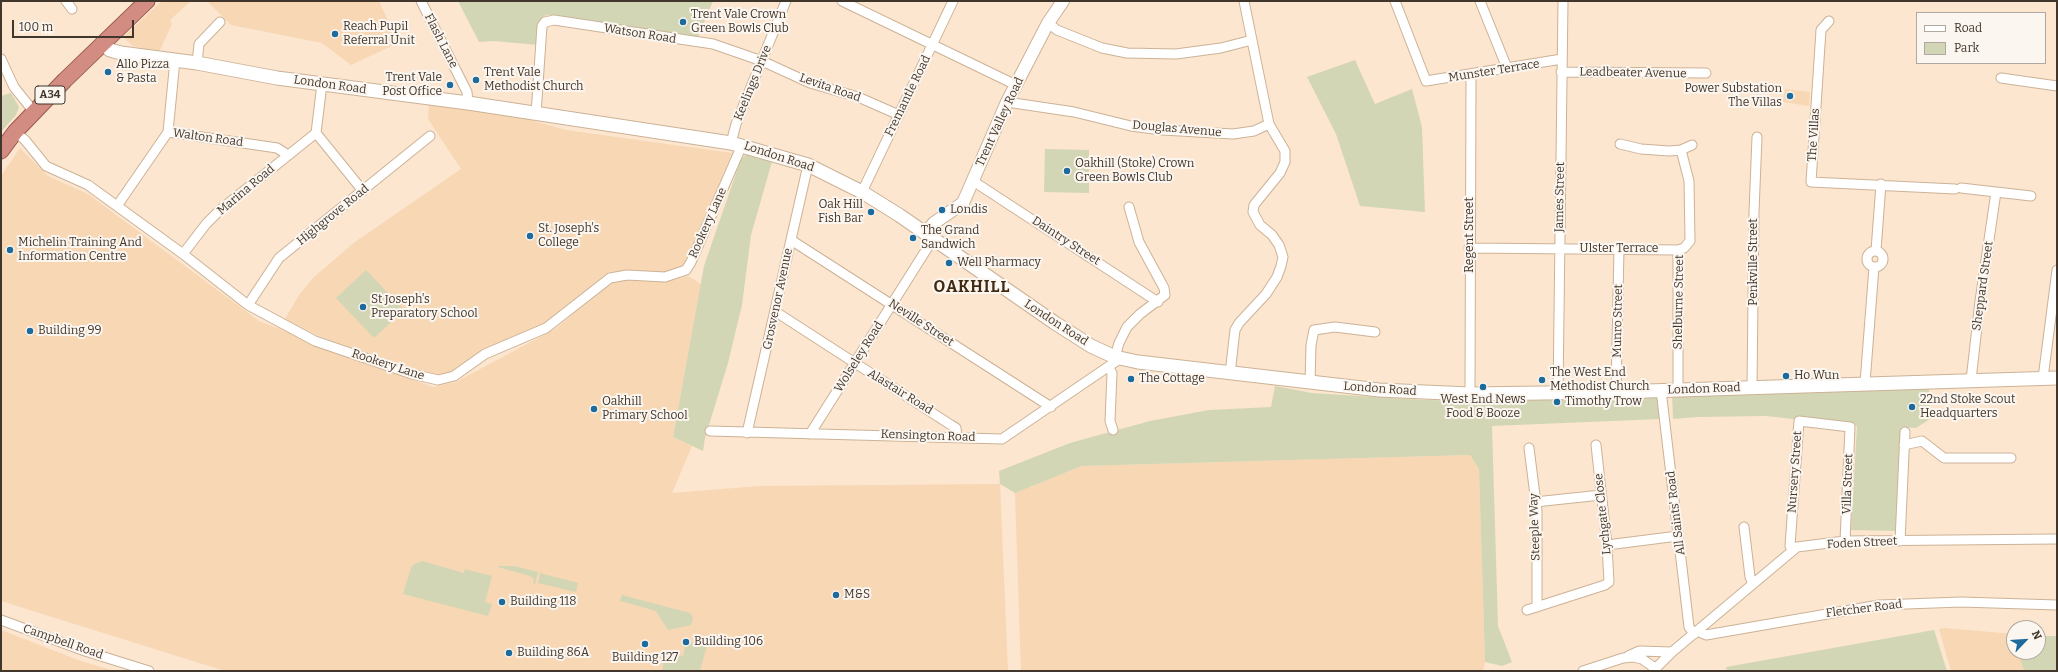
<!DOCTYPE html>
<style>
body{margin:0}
#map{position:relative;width:2058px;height:672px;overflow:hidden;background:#fce6cf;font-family:Bitter,serif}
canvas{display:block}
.frame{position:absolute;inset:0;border:2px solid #41362b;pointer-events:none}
.legend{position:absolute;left:1916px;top:12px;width:130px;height:52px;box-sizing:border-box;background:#fcf6f0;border:1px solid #b1a9a1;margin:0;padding:5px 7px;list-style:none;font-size:12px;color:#41362b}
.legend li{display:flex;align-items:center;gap:8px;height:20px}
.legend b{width:20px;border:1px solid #b1a9a1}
.north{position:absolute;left:2006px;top:620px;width:40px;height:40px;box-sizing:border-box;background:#fcf6f0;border:1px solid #b1a9a1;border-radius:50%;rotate:65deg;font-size:11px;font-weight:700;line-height:16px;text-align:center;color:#41362b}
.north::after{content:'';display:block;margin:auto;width:14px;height:18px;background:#1d6a9d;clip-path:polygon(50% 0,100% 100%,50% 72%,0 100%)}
.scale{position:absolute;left:12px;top:20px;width:122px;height:18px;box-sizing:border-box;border:2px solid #41362b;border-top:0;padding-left:5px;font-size:12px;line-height:14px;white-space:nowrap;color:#41362b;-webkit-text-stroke:3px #fcf6f0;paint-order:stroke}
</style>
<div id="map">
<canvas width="2058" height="672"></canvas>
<div class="frame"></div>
<ul class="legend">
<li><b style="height:5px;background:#fff"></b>Road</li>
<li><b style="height:11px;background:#d3d6b4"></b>Park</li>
</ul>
<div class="north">N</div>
<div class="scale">100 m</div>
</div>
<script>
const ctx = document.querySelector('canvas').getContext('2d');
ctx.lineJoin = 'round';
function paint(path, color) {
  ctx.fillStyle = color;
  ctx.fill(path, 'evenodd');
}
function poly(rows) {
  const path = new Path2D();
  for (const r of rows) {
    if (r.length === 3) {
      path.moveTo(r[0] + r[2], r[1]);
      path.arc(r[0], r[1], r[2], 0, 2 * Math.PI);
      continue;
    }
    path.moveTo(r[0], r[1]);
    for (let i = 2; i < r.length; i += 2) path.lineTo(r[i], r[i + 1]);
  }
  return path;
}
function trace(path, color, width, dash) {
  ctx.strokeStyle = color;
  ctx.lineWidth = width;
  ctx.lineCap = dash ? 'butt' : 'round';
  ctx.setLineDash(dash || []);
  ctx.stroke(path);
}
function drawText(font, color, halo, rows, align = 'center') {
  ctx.font = font + ' Bitter,serif';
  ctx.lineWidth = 4;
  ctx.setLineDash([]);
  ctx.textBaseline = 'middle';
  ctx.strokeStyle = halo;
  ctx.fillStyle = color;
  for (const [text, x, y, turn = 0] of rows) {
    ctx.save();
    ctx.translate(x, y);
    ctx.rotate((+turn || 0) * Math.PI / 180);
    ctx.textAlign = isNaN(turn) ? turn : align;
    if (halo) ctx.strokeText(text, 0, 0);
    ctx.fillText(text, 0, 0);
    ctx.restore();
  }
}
const built = poly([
 [162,1,191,1,170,20,172,24,159,52,133,46,123,37],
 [207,1,379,1,398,43,351,65,322,43,231,25],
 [1785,89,1810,92,1809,106,1783,102],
 [429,102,516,116,566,130,732,153,684,265,663,273,630,270,609,272,570,306,546,323,485,349,461,369,449,373,428,375,319,336,285,319,299,295,314,277,355,242,461,169,428,119],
 [20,148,48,176,88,194,259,321,433,387,456,382,557,328,609,282,624,279,668,281,688,276,701,284,673,437,692,446,672,493,759,486,1000,484,1008,671,225,671,1,601,1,176],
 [1470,455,1479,469,1485,662,1483,671,1021,671,1015,493,1082,466],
 [1944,628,2013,634,2014,652,2018,652,2024,671,1951,671,1939,629],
 [1,630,81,661,115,671,1,671]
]);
const green = poly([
 [458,1,713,1,698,37,549,15,544,16,539,23,538,45,494,41,479,42],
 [1355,60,1375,104,1412,89,1422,127,1425,212,1360,206,1336,134,1307,77],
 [11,93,19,107,16,115,1,132,1,96],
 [1045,149,1089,150,1089,193,1044,192],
 [749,152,773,158,751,235,742,305,728,363,705,438,703,451,673,437,704,266,741,159],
 [366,270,404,310,374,338,336,298],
 [1275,386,1312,393,1423,400,1490,401,1657,397,1660,419,1492,426,1498,626,1512,662,1502,666,1485,662,1479,469,1470,455,1082,466,1015,493,1000,484,999,471,1070,443,1150,421,1209,410,1271,407],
 [1929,387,1930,419,1916,428,1901,427,1896,531,1851,530,1857,426,1766,416,1698,417,1673,419,1672,395],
 [422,561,464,573,465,569,492,576,485,602,492,604,488,616,403,594,411,568,414,564],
 [499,566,514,566,538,572,535,584,533,583,534,579,530,576,498,567],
 [540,573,578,583,576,592,538,583],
 [622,595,690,613,693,618,691,625,668,630,656,611,620,601],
 [1934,630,1947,671,1727,671,1726,667],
 [697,635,705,637,708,642,700,671,662,671,666,652,683,656,685,646,688,647,688,644,696,642],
 [2038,636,2057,636,2057,671,2024,671,2018,652,2038,652]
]);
const minor = poly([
 [66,1,72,9],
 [421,1,467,92,468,103],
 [842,1,1016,85],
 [1395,1,1426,81,1562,59],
 [1480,1,1507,68],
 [1829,21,1821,30,1811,182,1955,189],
 [1048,23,1057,30,1102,48,1127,53,1176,54,1221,48,1252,40],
 [1,59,14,87,34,112],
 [197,63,199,44,220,22],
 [1561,72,1706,73],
 [2001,78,2057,86],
 [322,84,316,133,363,191],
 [1007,102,1074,112,1131,126,1162,130,1233,134,1254,131,1269,124,1244,1],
 [536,114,542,26,545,22,554,20,713,44,762,61,810,83,858,97,899,115],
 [15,132,25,140,46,166,88,185,183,254,248,305,315,341,412,374,438,380,454,376,485,354,546,328,610,278,627,275,665,277,686,270,691,262,742,145],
 [168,132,175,60],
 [731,143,736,124,786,1],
 [1620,144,1641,149,1669,151,1681,150,1692,145],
 [973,181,1158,302],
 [1961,188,2031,196],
 [862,192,953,1],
 [117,206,168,132,277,148,288,155],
 [791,240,1051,407],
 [1469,248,1678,250],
 [1876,250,1881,184],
 [1875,259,8],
 [183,254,206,224,220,210,316,133],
 [248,305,279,258,430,136],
 [776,312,951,425,956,428,957,437],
 [1115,357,1119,343,1127,327,1140,314,1165,295,1164,288,1139,242,1129,207],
 [1109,368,1112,373,1110,421,1113,430],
 [1230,374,1235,330,1239,323,1266,294,1277,277,1281,266,1283,257,1279,245,1272,235,1260,225,1253,212,1254,205,1280,173,1285,162,1285,151,1269,124],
 [2043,378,2057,270],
 [1971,380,1980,301,1996,192],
 [1310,383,1311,345,1314,330,1335,327,1375,332],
 [1865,383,1874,267],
 [1752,387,1754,212,1757,137],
 [1678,389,1678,250,1684,248,1690,241,1689,181,1681,150],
 [1661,390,1689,627,1694,634],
 [1616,392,1619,249],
 [1558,393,1563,1],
 [1470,394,1471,75],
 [710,431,1002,439,1121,358],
 [747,433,808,165],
 [810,434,933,239],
 [1904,445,1922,441,1944,458,2011,458],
 [1529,448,1537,511,1537,607],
 [1535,502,1601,495],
 [1744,527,1750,577,1753,584],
 [1900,541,1905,432],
 [1607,545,1678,536],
 [1792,550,1790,546,1799,421,1850,427,1845,541],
 [1527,610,1605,585,1609,582,1607,545,1596,445],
 [1,620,85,651,149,671],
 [1697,631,1706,635,1879,605,1961,602,2057,605],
 [1628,656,1639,651,1672,652],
 [1583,671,1623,658,1633,657,1642,659,1655,668],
 [1653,671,1672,652,1797,547,1845,541,2057,539]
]);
const tertiary = poly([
 [926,232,934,223,963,203,1007,102,1048,23,1063,1]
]);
const secondary = poly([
 [102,43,110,50,121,53,197,63,277,78,468,103,731,143,808,165,862,192,899,215,1055,323,1091,346,1115,357,1138,362,1379,390,1470,394,1616,392,2057,378]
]);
const trunk = poly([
 [1,151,15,132,65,80,147,1]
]);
const markers = [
 [683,22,4,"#1d6a9d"],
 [335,34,4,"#1d6a9d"],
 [108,72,4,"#1d6a9d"],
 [476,80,4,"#1d6a9d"],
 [450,85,4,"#1d6a9d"],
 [1790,96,4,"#1d6a9d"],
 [1067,171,4,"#1d6a9d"],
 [942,210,4,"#1d6a9d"],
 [871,212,4,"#1d6a9d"],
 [530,236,4,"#1d6a9d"],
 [913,238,4,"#1d6a9d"],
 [10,250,4,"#1d6a9d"],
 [949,263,4,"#1d6a9d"],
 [363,307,4,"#1d6a9d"],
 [30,331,4,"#1d6a9d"],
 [1786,376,4,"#1d6a9d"],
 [1131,379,4,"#1d6a9d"],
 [1542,380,4,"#1d6a9d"],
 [1483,387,4,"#1d6a9d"],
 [1557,402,4,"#1d6a9d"],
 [1912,407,4,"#1d6a9d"],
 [594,409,4,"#1d6a9d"],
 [836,595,4,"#1d6a9d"],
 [502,602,4,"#1d6a9d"],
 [686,642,4,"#1d6a9d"],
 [645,644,4,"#1d6a9d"],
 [509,653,4,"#1d6a9d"]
];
const shields = [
 [50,95,30]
];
const shieldNames = [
 ["A34",50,95]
];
const poiNames = [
 ["Trent Vale Crown",691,15],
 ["Green Bowls Club",691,29],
 ["Reach Pupil",343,27],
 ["Referral Unit",343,41],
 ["Allo Pizza",116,65],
 ["& Pasta",116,79],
 ["Trent Vale",484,73],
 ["Methodist Church",484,87],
 ["Trent Vale",442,78,"right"],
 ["Post Office",442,92,"right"],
 ["Power Substation",1782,89,"right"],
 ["The Villas",1782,103,"right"],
 ["Oakhill (Stoke) Crown",1075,164],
 ["Green Bowls Club",1075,178],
 ["Oak Hill",863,205,"right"],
 ["Fish Bar",863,219,"right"],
 ["Londis",950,210],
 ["St. Joseph's",538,229],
 ["College",538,243],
 ["The Grand",921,231],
 ["Sandwich",921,245],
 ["Michelin Training And",18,243],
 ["Information Centre",18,257],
 ["Well Pharmacy",957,263],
 ["St Joseph's",371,300],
 ["Preparatory School",371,314],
 ["Building 99",38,331],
 ["The West End",1550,373],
 ["Methodist Church",1550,387],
 ["Ho Wun",1794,376],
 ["The Cottage",1139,379],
 ["West End News",1483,400,"center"],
 ["Food & Booze",1483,414,"center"],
 ["22nd Stoke Scout",1920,400],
 ["Headquarters",1920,414],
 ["Oakhill",602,402],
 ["Primary School",602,416],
 ["Timothy Trow",1565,402],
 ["M&S",844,595],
 ["Building 118",510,602],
 ["Building 106",694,642],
 ["Building 86A",517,653],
 ["Building 127",645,658,"center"]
];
const streetNames = [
 ["Watson Road",640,34,9],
 ["Flash Lane",441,41,63],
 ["Munster Terrace",1494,71,-9],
 ["Leadbeater Avenue",1633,73,1],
 ["Keelings Drive",753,83,-68],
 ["London Road",330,85,8],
 ["Levita Road",830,88,19],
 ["Fremantle Road",908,96,-64],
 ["Trent Valley Road",1000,122,-65],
 ["Douglas Avenue",1177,129,5],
 ["The Villas",1814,135,-86],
 ["Walton Road",208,138,8],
 ["London Road",779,157,18],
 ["Marina Road",246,190,-40],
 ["James Street",1560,197,-89],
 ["Highgrove Road",333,215,-39],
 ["Rookery Lane",708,223,-66],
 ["Regent Street",1470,235,-90],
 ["Daintry Street",1066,241,33],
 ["Ulster Terrace",1619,249],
 ["Penkville Street",1754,262,-90],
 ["Sheppard Street",1983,286,-82],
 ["Grosvenor Avenue",778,299,-78],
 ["Shelburne Street",1679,302,-89],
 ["Munro Street",1618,321,-89],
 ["Neville Street",921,323,33],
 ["London Road",1056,323,33],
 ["Wolseley Road",859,357,-58],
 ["Rookery Lane",388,365,18],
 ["London Road",1380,389,4],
 ["London Road",1704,389,-2],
 ["Alastair Road",900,392,32],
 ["Kensington Road",928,436,2],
 ["Nursery Street",1795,472,-86],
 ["Villa Street",1848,484,-88],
 ["All Saints' Road",1676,513,-97],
 ["Lychgate Close",1603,514,-96],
 ["Steeple Way",1535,527,-92],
 ["Foden Street",1862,543,-3],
 ["Fletcher Road",1864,609,-7],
 ["Campbell Road",63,642,19]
];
const districtNames = [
 ["OAKHILL",972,288]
];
paint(built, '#f7d7b4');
paint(green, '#d3d6b4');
trace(minor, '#ccb296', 11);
trace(tertiary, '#ccb296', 14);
trace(secondary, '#ccb296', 15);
trace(trunk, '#975b4f', 17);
trace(minor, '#fff', 9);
trace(tertiary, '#fff', 12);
trace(secondary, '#fff', 13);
trace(trunk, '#d28c82', 15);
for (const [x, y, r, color] of markers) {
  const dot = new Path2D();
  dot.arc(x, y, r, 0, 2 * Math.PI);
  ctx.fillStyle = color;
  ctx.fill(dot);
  trace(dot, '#fcf6f0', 1.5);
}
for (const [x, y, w] of shields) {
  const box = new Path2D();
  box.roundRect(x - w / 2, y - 9, w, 18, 3);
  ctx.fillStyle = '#fcf6f0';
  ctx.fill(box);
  trace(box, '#41362b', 1);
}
drawText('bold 11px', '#41362b', null, shieldNames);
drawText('12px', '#41362b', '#fcf6f0', poiNames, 'left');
drawText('12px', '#41362b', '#fcf6f0', streetNames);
ctx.letterSpacing = '1px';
drawText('bold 16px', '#3f2b12', '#fcf6f0', districtNames);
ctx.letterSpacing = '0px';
</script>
